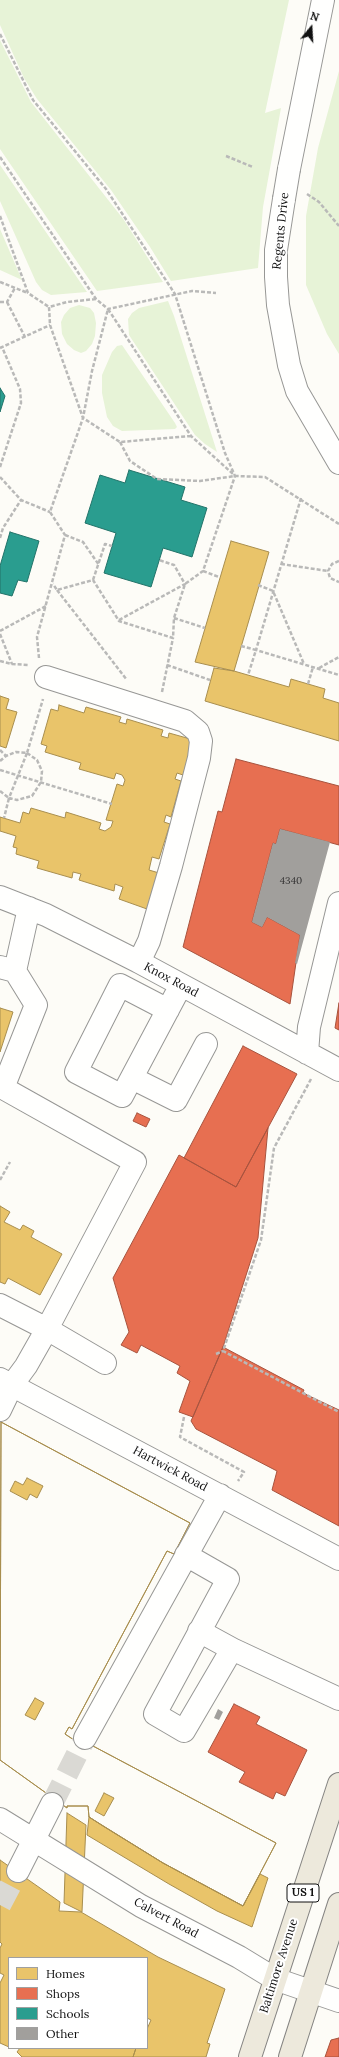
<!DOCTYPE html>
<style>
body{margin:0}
#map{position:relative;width:339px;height:2057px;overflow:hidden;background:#fdfcf7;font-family:Lora,serif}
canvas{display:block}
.legend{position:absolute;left:8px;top:1957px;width:140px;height:92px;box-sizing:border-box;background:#fff;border:1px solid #a0a0a0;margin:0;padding:5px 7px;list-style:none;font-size:12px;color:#111}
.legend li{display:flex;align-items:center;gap:8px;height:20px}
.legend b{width:20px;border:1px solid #a0a0a0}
.north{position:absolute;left:291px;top:8px;width:40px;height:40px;-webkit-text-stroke:3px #fff;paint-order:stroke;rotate:18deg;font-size:11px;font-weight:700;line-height:16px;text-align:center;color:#111}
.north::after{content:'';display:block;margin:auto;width:14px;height:18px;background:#111;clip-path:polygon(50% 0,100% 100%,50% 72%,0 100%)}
</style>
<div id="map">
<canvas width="339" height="2057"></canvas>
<ul class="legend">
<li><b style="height:11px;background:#e9c46a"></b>Homes</li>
<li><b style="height:11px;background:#e76f51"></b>Shops</li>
<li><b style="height:11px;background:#2a9d8f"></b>Schools</li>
<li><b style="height:11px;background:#a19f9c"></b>Other</li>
</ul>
<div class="north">N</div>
</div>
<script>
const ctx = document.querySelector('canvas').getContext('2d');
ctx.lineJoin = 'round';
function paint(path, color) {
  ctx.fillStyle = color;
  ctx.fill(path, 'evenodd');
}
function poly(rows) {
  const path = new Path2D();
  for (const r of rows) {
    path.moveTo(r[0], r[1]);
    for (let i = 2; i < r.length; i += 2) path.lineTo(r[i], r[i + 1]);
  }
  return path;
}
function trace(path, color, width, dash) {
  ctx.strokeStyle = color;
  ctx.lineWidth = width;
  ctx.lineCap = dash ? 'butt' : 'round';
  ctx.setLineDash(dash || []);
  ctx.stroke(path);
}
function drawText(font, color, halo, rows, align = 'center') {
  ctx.font = font + ' Lora,serif';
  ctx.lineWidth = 4;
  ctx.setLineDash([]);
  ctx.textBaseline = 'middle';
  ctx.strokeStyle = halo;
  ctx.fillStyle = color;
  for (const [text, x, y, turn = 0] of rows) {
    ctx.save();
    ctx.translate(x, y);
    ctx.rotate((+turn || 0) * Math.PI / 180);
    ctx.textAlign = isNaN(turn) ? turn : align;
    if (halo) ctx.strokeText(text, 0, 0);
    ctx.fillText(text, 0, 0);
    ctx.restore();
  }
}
const green = poly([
 [0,0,289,0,265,113,281,108,263,207,258,268,171,281,150,247,111,190,37,99,24,78,0,25],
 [0,40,31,102,124,220,163,282,97,291,0,149],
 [339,71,339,354,327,334,306,285,306,216,318,148],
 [0,165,13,184,87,292,51,295,42,290,36,282,0,201],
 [0,229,22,280,0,270],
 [168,301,174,316,217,452,205,444,195,435,129,335,128,319,132,313,139,308],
 [79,305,90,308,94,313,96,323,95,336,92,344,86,351,81,353,74,350,67,344,62,334,61,322,64,315,70,308],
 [122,345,175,423,177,427,175,429,122,431,113,426,107,417,102,393,102,375,112,352,117,346]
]);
const homes = poly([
 [231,541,269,552,234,671,195,662,231,541],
 [214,668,234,671,289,687,291,679,325,689,323,698,339,703,339,741,205,701,214,668],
 [0,696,9,699,6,709,17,712,6,748,0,746,0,696],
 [59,705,84,713,86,707,121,717,119,722,126,724,127,719,163,730,161,736,168,738,169,733,194,740,183,775,177,773,175,779,181,781,171,817,166,815,164,822,170,824,159,859,152,857,149,870,159,873,151,907,147,909,119,899,123,887,115,884,114,891,79,880,81,874,73,872,72,878,37,868,39,861,16,854,17,848,13,847,16,836,0,831,0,817,20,823,23,812,29,814,31,808,65,818,66,812,101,823,99,829,105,831,111,827,113,821,106,820,117,784,123,786,125,780,122,775,116,773,114,779,79,769,81,763,45,752,47,746,41,744,51,709,58,711,59,705],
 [0,1008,13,1012,0,1052,0,1008],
 [0,1206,10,1212,4,1222,20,1230,23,1225,34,1231,31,1237,62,1254,40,1295,8,1278,5,1284,0,1282,0,1206],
 [1,1422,190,1523,174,1554,167,1551,72,1729,69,1727,65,1734,74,1740,76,1737,276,1843,243,1906,163,1863,103,1826,89,1817,88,1806,67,1806,67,1808,0,1760,1,1422],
 [27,1478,43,1486,37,1498,30,1494,27,1500,10,1491,15,1481,23,1485,27,1478],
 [35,1698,44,1703,35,1720,25,1715,35,1698],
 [104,1793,114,1798,104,1816,95,1811,104,1793],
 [1,1422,190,1523,174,1554,167,1551,72,1729,69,1727,65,1734,74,1740,76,1737,276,1843,243,1906,163,1863,103,1826,89,1817,88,1806,67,1806,67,1808,0,1760,1,1422],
 [67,1813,86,1825,82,1912,64,1903,67,1813],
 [89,1817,163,1863,243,1906,260,1874,268,1878,252,1927,217,1911,169,1884,87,1835,89,1817],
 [0,1860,60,1902,59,1911,81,1912,158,1957,225,1989,207,2043,210,2044,206,2057,133,2057,136,2048,147,2048,147,2029,151,2020,147,2018,147,1958,9,1958,9,2047,0,2043,0,1983,4,1975,0,1973,0,1948,2,1944,0,1942,0,1860],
 [20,2048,136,2048,133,2057,22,2057,17,2052,20,2048]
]);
const shops = poly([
 [236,759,339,786,339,845,280,829,276,844,273,843,252,922,262,927,267,917,300,935,290,1004,183,947,218,811,222,812,236,759],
 [339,1003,339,1030,335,1028,339,1003],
 [243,1046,297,1074,236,1187,184,1158,243,1046],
 [137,1113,150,1119,146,1127,133,1121,137,1113],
 [268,1128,258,1238,223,1347,193,1417,179,1412,190,1381,177,1373,180,1366,141,1345,137,1353,121,1345,129,1332,113,1278,179,1155,236,1187,268,1128],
 [223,1347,304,1390,303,1392,307,1395,339,1410,339,1526,272,1490,277,1471,196,1429,191,1421,223,1347],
 [234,1704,260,1717,256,1724,307,1750,285,1796,276,1792,273,1799,239,1782,245,1772,208,1752,234,1704],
 [339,2038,339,2057,325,2057,331,2040,339,2038]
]);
const schools = poly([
 [0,388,5,396,0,412,0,388],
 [129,470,185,487,181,500,207,508,192,557,163,548,151,587,104,573,116,533,85,523,100,475,125,483,129,470],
 [10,532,39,541,27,582,18,580,12,596,0,593,0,566,10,532]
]);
const building = poly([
 [280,829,330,842,297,964,295,963,300,935,267,917,262,927,252,922,273,843,276,844],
 [218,1709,223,1712,219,1720,214,1718]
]);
const minorTunnel = poly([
 [52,1804,85,1738],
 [0,1905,18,1871]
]);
const path = poly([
 [0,34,33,100,106,189,175,294,225,453,235,476,203,571,185,584,174,618,173,638,119,621,93,580,57,590,53,584],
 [226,156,253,167],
 [0,157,96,299,108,309,192,291,216,293],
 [307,194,319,202,339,226],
 [0,216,28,293,49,307],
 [0,282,28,293],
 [96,299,67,302,49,307,50,325,83,418,120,442,191,436],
 [0,302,7,302,15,288],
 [7,302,25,337],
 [0,348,50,325],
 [120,442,130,461,157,479,200,481,235,476,265,477,339,524],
 [0,467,21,403,20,389,2,347],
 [0,477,21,500,50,512],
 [301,498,256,650,339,675],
 [65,535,83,542,99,565],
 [0,538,3,528,21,500],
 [339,561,332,564,328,571,330,578,339,582],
 [281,564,328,571],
 [203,571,219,577],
 [93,580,105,544,112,546],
 [258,585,273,591,304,664],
 [57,590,127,680],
 [174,618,205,628],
 [119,620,185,584,174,565,159,560],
 [0,631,46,606],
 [0,634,12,664],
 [241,646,256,650,248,675],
 [39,658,37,637,65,535,50,512,83,418,92,371,108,309,191,436,233,474],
 [0,661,12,664,29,665],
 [167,665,210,680],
 [319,668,339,657],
 [308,684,313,667],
 [162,692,173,638],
 [0,750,6,756],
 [27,753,37,760,42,771,41,782,32,796,17,800,9,798,27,753],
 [0,761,6,756,16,752,27,753,43,699],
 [0,770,112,804],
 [0,791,9,798,4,818],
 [311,1079,274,1148,261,1240,223,1351,339,1412],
 [0,1180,10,1162],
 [216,1354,223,1351],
 [184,1417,180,1437,244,1472,238,1481]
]);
const minor = poly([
 [289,169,323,0],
 [284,199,276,250,276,277,278,305,289,365,297,391,339,463],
 [46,677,185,721,198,732,201,741,199,758,171,866,149,941,139,962],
 [0,897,46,915,139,962,339,1070],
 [0,967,15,971,36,1005,3,1088,135,1162,47,1329,26,1366,12,1385,0,1410],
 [15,971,29,908],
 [168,1010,120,985,76,1072,122,1096,181,985],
 [307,1053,309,1027,339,903],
 [132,1078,176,1100,206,1044],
 [0,1305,47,1329,105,1363],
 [0,1379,339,1559],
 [186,1555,228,1579,155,1714,184,1731,232,1649,339,1699],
 [199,1631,232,1649],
 [85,1738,220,1495],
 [0,1819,141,1906,239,1957,275,1979,339,2001],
 [18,1871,52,1804]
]);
const major = poly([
 [250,2057,339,1784],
 [290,2057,339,1904]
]);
const minorBridge = poly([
 [284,199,289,169]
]);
const numberNames = [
 ["4340",291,881]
];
const shields = [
 [303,1893,32]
];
const shieldNames = [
 ["US 1",303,1893]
];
const streetNames = [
 ["Regents Drive",281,231,-84],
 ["Knox Road",171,980,28],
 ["Hartwick Road",170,1469,28],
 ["Calvert Road",166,1918,28],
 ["Baltimore Avenue",279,1966,-72]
];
paint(green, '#e7f3d7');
paint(homes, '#e9c46a');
trace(homes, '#a88e4f', 1);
paint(shops, '#e76f51');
trace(shops, '#a7533e', 1);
paint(schools, '#2a9d8f');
trace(schools, '#227369', 1);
paint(building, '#a19f9c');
trace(minorTunnel, '#dad9d4', 22, [22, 11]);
trace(minor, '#979795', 24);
trace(major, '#858482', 24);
trace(path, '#b9b9b8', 2.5, [4, 2]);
trace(minor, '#fffffe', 22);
trace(major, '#ede9dc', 22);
trace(minorBridge, '#979795', 24, []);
trace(minorBridge, '#fffffe', 22);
drawText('10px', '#353434', null, numberNames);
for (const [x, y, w] of shields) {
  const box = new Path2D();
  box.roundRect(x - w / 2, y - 9, w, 18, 3);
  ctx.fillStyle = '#fff';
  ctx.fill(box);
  trace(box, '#111', 1);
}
drawText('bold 11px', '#111', null, shieldNames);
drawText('12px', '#111', '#fff', streetNames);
</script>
